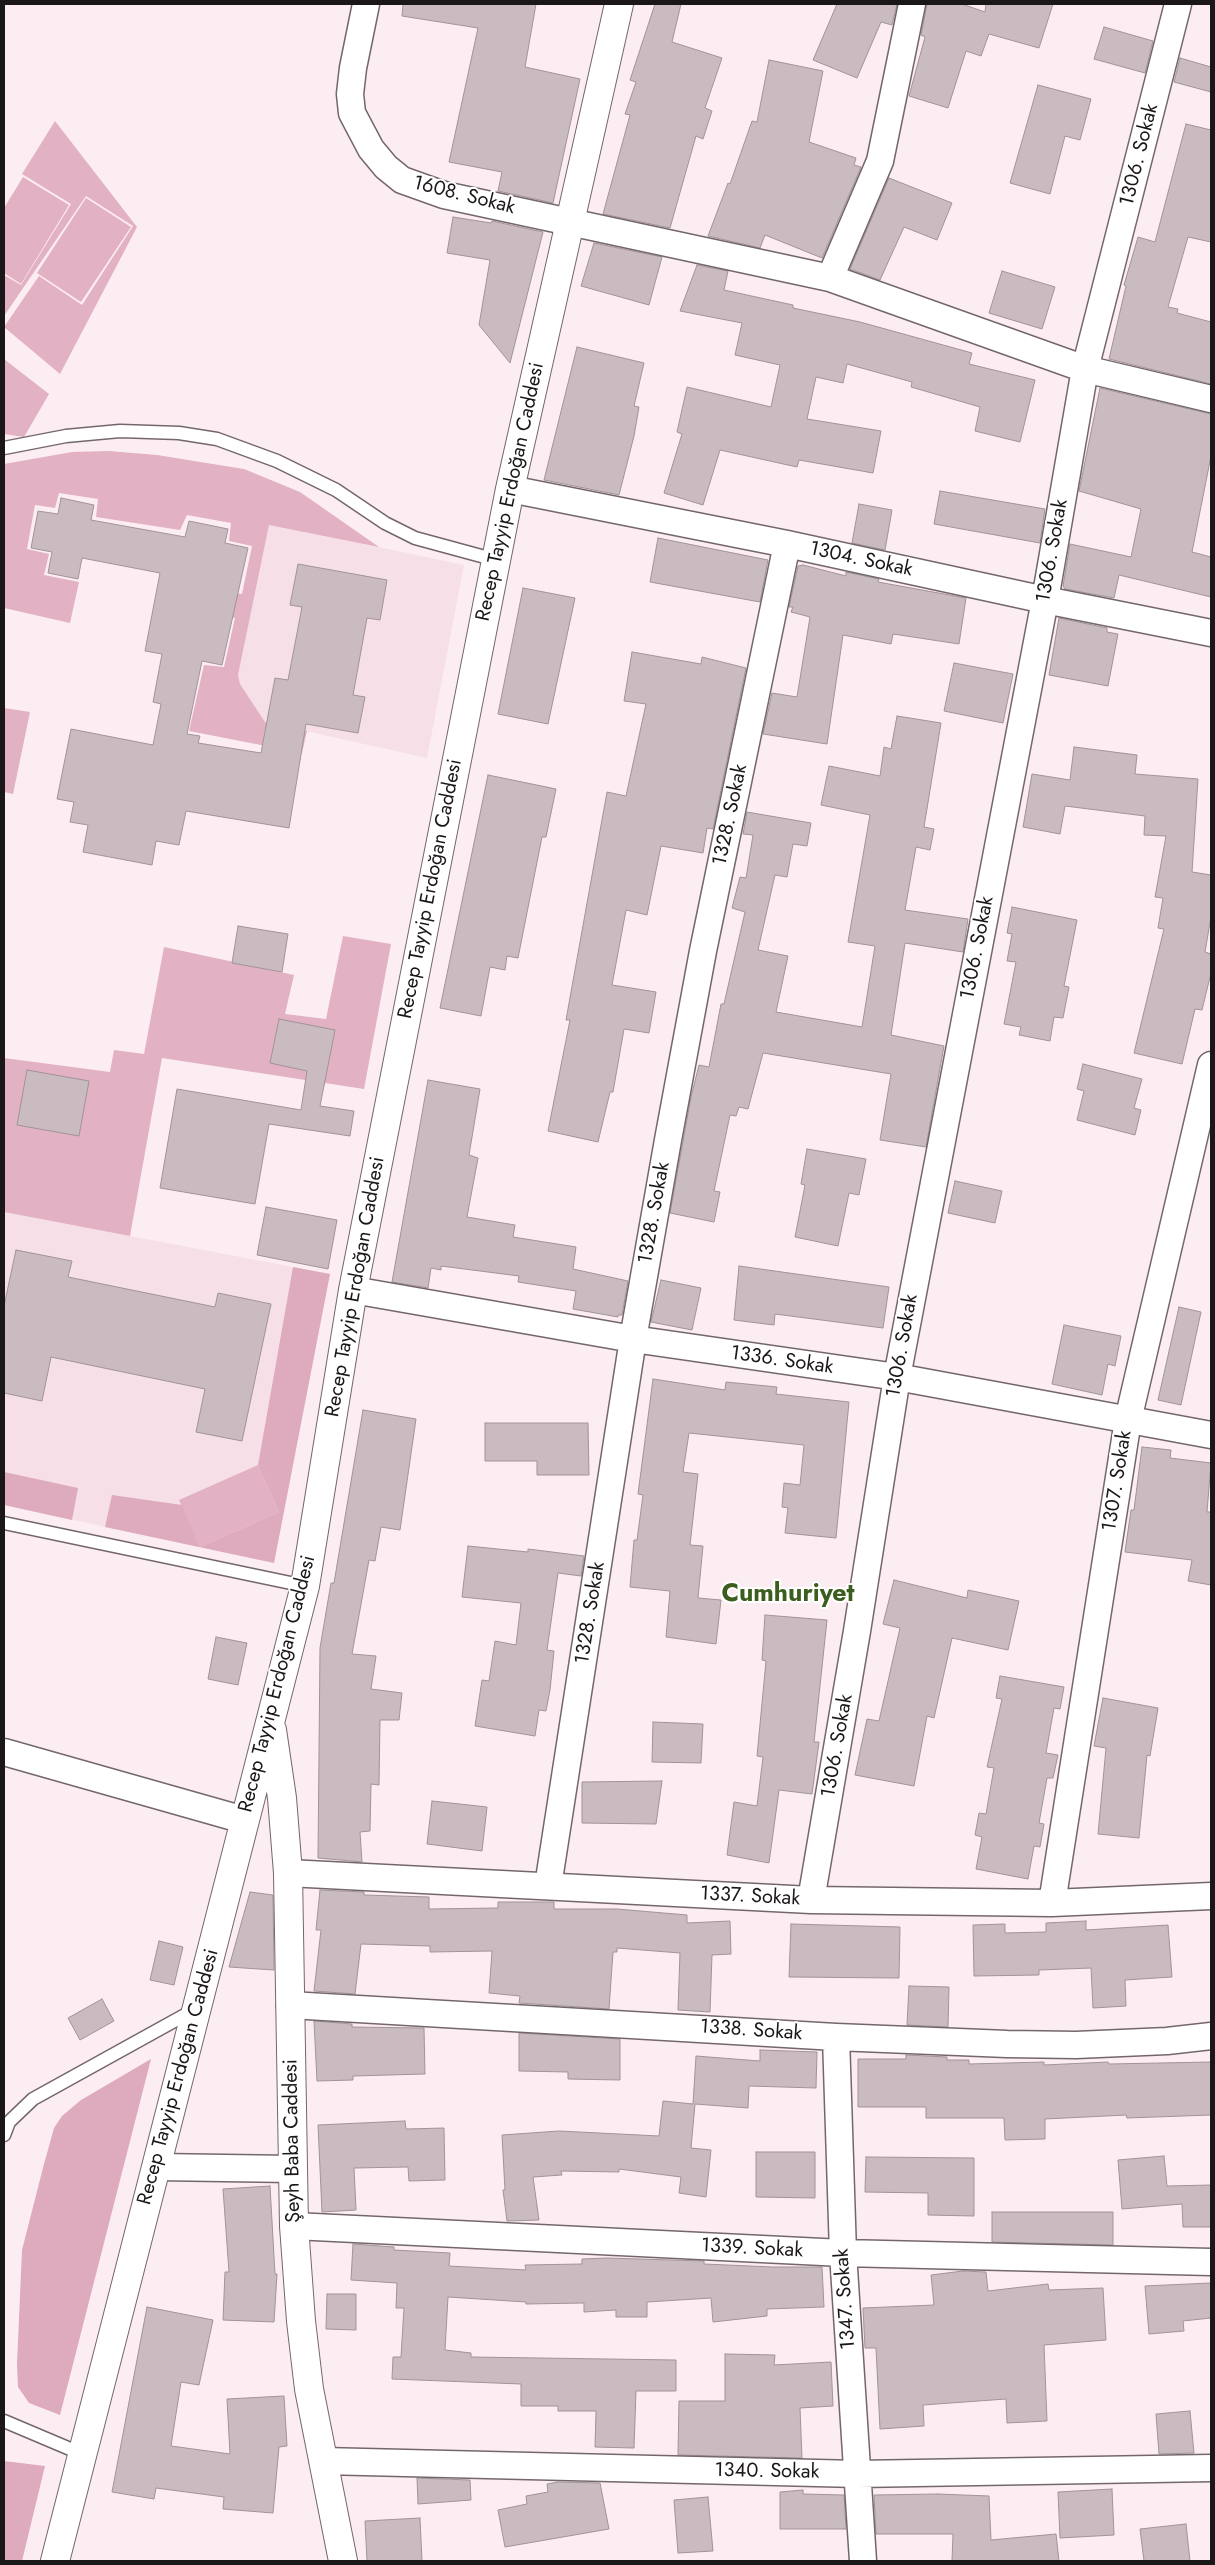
<!DOCTYPE html>
<meta charset="utf-8">
<style>
body{margin:0}
#map{position:relative;width:1215px;height:2565px;overflow:hidden;background:#fcedf2;font-family:Jost,sans-serif}
canvas{display:block}
.frame{position:absolute;inset:0;border:5px solid #1b1618;pointer-events:none}
</style>
<div id="map">
<canvas width="1215" height="2565"></canvas>
<div class="frame"></div>
</div>
<script>
const ctx = document.querySelector('canvas').getContext('2d');
ctx.lineJoin = 'round';
function paint(path, color) {
  ctx.fillStyle = color;
  ctx.fill(path, 'evenodd');
}
function poly(rows) {
  const path = new Path2D();
  for (const r of rows) {
    path.moveTo(r[0], r[1]);
    for (let i = 2; i < r.length; i += 2) path.lineTo(r[i], r[i + 1]);
  }
  return path;
}
function trace(path, color, width, dash) {
  ctx.strokeStyle = color;
  ctx.lineWidth = width;
  ctx.lineCap = dash ? 'butt' : 'round';
  ctx.setLineDash(dash || []);
  ctx.stroke(path);
}
function drawText(font, color, halo, rows, align = 'center') {
  ctx.font = font + ' Jost,sans-serif';
  ctx.lineWidth = 4;
  ctx.setLineDash([]);
  ctx.textBaseline = 'middle';
  ctx.strokeStyle = halo;
  ctx.fillStyle = color;
  for (const [text, x, y, turn = 0] of rows) {
    ctx.save();
    ctx.translate(x, y);
    ctx.rotate((+turn || 0) * Math.PI / 180);
    ctx.textAlign = isNaN(turn) ? turn : align;
    if (halo) ctx.strokeText(text, 0, 0);
    ctx.fillText(text, 0, 0);
    ctx.restore();
  }
}
const built = poly([
 [269,524,464,565,427,758,265,722,240,684,238,675],
 [4,1212,330,1274,274,1563,4,1505]
]);
const green = poly([
 [55,121,137,227,60,374,4,327,39,276,82,305,133,226,86,196,4,316,4,275,21,285,71,204,22,174],
 [23,177,69,205,21,284,4,273,4,208],
 [86,198,131,227,81,302,37,273],
 [4,359,49,394,24,437,4,434],
 [109,451,157,455,244,469,300,492,379,547,269,525,238,675,240,684,265,722,307,731,302,753,189,731,204,665,224,667,235,618,214,614,219,591,242,594,252,546,229,541,231,523,187,515,180,530,96,517,98,499,59,493,55,508,35,505,27,549,49,554,44,575,79,582,70,623,4,608,4,464,72,452],
 [4,708,30,712,13,794,4,792],
 [343,936,391,944,364,1089,162,1058,130,1236,4,1212,4,1058,110,1072,114,1050,144,1054,164,947,294,975,285,1014,326,1019],
 [258,1465,279,1512,200,1547,179,1500]
]);
const forest = poly([
 [293,1267,330,1274,274,1563,105,1527,112,1495,182,1505,200,1547,279,1512,258,1465],
 [4,1472,78,1488,72,1520,4,1505],
 [151,2059,60,2415,29,2403,18,2387,17,2364,22,2250,44,2164,54,2128,62,2116,81,2100],
 [4,2461,45,2466,22,2561,4,2561]
]);
const building = poly([
 [403,4,536,4,525,67,580,79,553,203,498,191,502,172,449,162,478,28,402,16,403,4],
 [655,4,681,4,672,42,722,58,705,108,712,111,703,139,696,136,670,228,603,214,630,115,625,114,636,82,630,80,655,4],
 [837,4,897,4,892,25,881,22,857,78,813,60,837,4],
 [927,4,962,4,985,12,986,4,1053,4,1039,48,989,34,981,56,966,51,948,108,909,96,925,37,921,35,927,4],
 [1104,27,1153,41,1145,73,1094,59,1104,27],
 [1180,58,1211,67,1211,92,1174,82,1180,58],
 [769,60,823,71,809,142,856,158,854,165,861,167,822,258,765,235,760,248,708,236,728,183,730,184,752,121,757,122,769,60],
 [1038,85,1091,99,1080,140,1065,136,1050,194,1010,183,1038,85],
 [1186,124,1211,130,1211,242,1188,237,1168,307,1178,309,1177,313,1211,322,1211,384,1109,359,1126,286,1124,285,1138,237,1155,242,1186,124],
 [889,178,952,203,937,240,904,227,880,280,850,269,889,178],
 [453,217,491,223,492,221,543,232,510,363,479,325,490,260,447,253,453,217],
 [594,243,662,257,649,305,581,286,594,243],
 [697,265,728,271,724,290,793,305,793,308,860,322,972,353,969,364,1035,380,1020,442,975,431,980,407,911,387,912,382,847,364,843,383,816,377,807,419,881,431,873,473,799,460,797,467,720,450,703,505,664,493,682,434,677,432,687,387,771,407,780,365,735,355,742,323,680,311,697,265],
 [1002,271,1055,287,1042,329,989,313,1002,271],
 [577,347,644,363,634,406,639,407,634,436,619,495,544,480,577,347],
 [1100,388,1211,414,1211,456,1192,552,1211,557,1211,597,1119,575,1114,598,1065,589,1063,586,1070,544,1131,557,1141,509,1079,491,1100,388],
 [940,491,1045,509,1040,543,934,524,940,491],
 [61,498,94,505,91,520,185,537,189,521,228,529,225,543,248,548,222,665,202,661,187,734,200,736,198,743,261,753,275,678,288,680,302,607,290,605,298,564,387,580,380,620,367,618,353,695,365,697,358,733,306,724,289,828,186,811,179,845,156,841,152,865,83,852,88,825,70,822,74,802,57,799,71,729,153,745,161,704,153,702,162,654,145,651,160,573,82,558,78,579,48,573,52,552,31,548,38,511,58,514,61,498],
 [859,504,892,510,885,550,852,543,859,504],
 [658,538,768,560,760,602,650,582,658,538],
 [803,565,846,576,846,572,879,579,878,582,966,598,959,644,893,634,891,644,843,635,827,744,763,734,772,693,797,697,810,617,791,612,793,607,789,607,798,566,803,565],
 [523,588,575,598,548,724,498,714,523,588],
 [1059,618,1107,628,1107,632,1118,634,1108,686,1049,675,1059,618],
 [632,652,701,664,702,657,746,668,713,829,707,828,703,853,661,846,647,915,626,910,612,985,656,992,649,1033,624,1029,613,1092,610,1092,598,1142,548,1131,570,1020,566,1020,607,792,626,796,646,704,624,701,632,652],
 [954,663,1013,674,1003,723,944,711,954,663],
 [897,716,941,723,924,827,934,829,930,850,916,847,905,910,968,919,963,952,905,943,891,1035,944,1046,926,1147,880,1140,891,1074,763,1053,748,1109,739,1107,736,1116,730,1115,714,1191,720,1192,714,1222,670,1213,691,1097,699,1065,709,1067,721,1004,724,1004,745,912,732,908,740,877,746,878,753,835,743,834,747,812,811,823,807,846,793,844,787,877,775,875,758,950,788,956,776,1012,862,1027,875,946,848,942,870,815,821,805,829,766,880,776,884,747,891,749,897,716],
 [1074,747,1137,755,1135,774,1198,779,1192,872,1211,875,1211,917,1205,952,1211,954,1211,973,1202,1010,1195,1009,1182,1064,1134,1053,1164,929,1158,928,1163,898,1155,897,1166,836,1144,835,1145,816,1065,806,1060,834,1023,827,1032,774,1070,780,1074,747],
 [488,775,556,789,546,837,542,837,518,958,507,956,505,970,490,967,481,1016,440,1008,488,775],
 [1012,907,1077,920,1064,986,1069,987,1063,1018,1054,1017,1050,1041,1019,1035,1021,1027,1004,1024,1016,962,1007,961,1012,934,1007,933,1012,907],
 [238,926,288,934,282,972,232,963,238,926],
 [279,1019,335,1030,320,1106,354,1111,350,1136,269,1124,255,1204,160,1188,177,1089,301,1110,307,1071,270,1063,279,1019],
 [1083,1064,1142,1079,1134,1108,1141,1110,1135,1135,1077,1120,1084,1091,1077,1089,1083,1064],
 [27,1070,89,1081,79,1136,17,1125,27,1070],
 [428,1080,480,1089,469,1155,478,1158,467,1217,515,1225,513,1237,576,1247,573,1269,628,1281,622,1315,618,1315,618,1317,573,1309,576,1291,518,1282,519,1276,441,1266,441,1270,431,1268,428,1288,392,1282,428,1080],
 [807,1149,866,1159,859,1195,849,1193,838,1246,795,1237,805,1185,801,1184,807,1149],
 [955,1181,1002,1191,995,1223,948,1213,955,1181],
 [266,1207,337,1220,328,1269,257,1255,266,1207],
 [16,1250,72,1261,68,1277,215,1307,218,1293,271,1304,242,1441,196,1432,205,1389,51,1357,42,1401,4,1393,4,1306,16,1250],
 [739,1266,889,1287,883,1328,775,1314,774,1325,734,1320,739,1266],
 [661,1280,701,1288,692,1330,651,1322,661,1280],
 [1179,1307,1201,1312,1181,1405,1158,1400,1179,1307],
 [1064,1325,1121,1336,1115,1366,1108,1364,1102,1395,1052,1384,1064,1325],
 [653,1379,725,1390,726,1382,777,1387,776,1394,849,1402,836,1538,785,1533,788,1508,782,1507,784,1483,800,1485,804,1445,689,1433,683,1472,698,1474,690,1545,703,1546,698,1598,721,1600,716,1644,666,1637,670,1591,630,1587,634,1540,637,1540,643,1495,638,1494,653,1379],
 [363,1410,416,1419,400,1530,381,1527,375,1561,369,1560,352,1654,376,1656,371,1689,402,1693,399,1720,380,1720,379,1785,371,1784,370,1831,360,1832,362,1862,318,1858,320,1648,331,1583,334,1583,363,1410],
 [485,1423,588,1423,589,1475,537,1475,537,1461,485,1461,485,1423],
 [1142,1447,1171,1450,1170,1458,1211,1463,1207,1512,1211,1512,1211,1585,1188,1581,1192,1560,1125,1552,1131,1510,1134,1510,1142,1447],
 [468,1546,528,1552,528,1549,584,1556,581,1576,558,1573,547,1650,554,1651,550,1690,546,1711,539,1710,535,1736,475,1726,482,1680,489,1681,495,1641,516,1645,521,1603,462,1597,468,1546],
 [894,1580,967,1598,968,1590,1019,1601,1008,1650,952,1638,934,1718,927,1716,914,1786,855,1775,867,1719,879,1721,900,1628,883,1624,894,1580],
 [765,1615,827,1620,814,1742,819,1742,812,1794,779,1790,769,1863,727,1855,734,1802,757,1806,763,1757,757,1756,766,1661,762,1660,765,1615],
 [216,1637,247,1643,238,1685,208,1679,216,1637],
 [1000,1676,1064,1687,1060,1709,1054,1708,1046,1753,1058,1755,1053,1778,1047,1778,1039,1823,1044,1824,1040,1847,1034,1846,1028,1879,976,1869,982,1837,975,1835,979,1813,986,1814,994,1768,987,1767,1002,1699,996,1698,1000,1676],
 [1103,1698,1158,1708,1150,1756,1147,1755,1139,1838,1098,1834,1106,1748,1094,1746,1103,1698],
 [653,1722,703,1724,701,1763,652,1762,653,1722],
 [662,1781,656,1824,582,1823,582,1782,662,1781],
 [432,1801,487,1807,482,1851,427,1844,432,1801],
 [320,1890,364,1892,364,1895,429,1897,429,1909,498,1908,498,1902,554,1902,554,1909,617,1909,687,1915,687,1923,730,1921,731,1954,712,1955,710,2012,678,2010,680,1953,617,1948,617,1952,613,1952,609,2009,519,2003,520,1996,489,1993,492,1951,430,1952,430,1946,361,1944,355,1994,314,1991,321,1930,316,1930,320,1890],
 [250,1892,273,1895,274,1970,229,1967,250,1892],
 [1086,1921,1086,1930,1168,1925,1172,1977,1125,1980,1126,2006,1093,2008,1091,1968,1039,1970,1039,1975,974,1976,973,1925,1005,1924,1005,1933,1046,1932,1046,1923,1086,1921],
 [791,1924,900,1927,899,1978,789,1977,791,1924],
 [159,1941,183,1947,174,1985,150,1980,159,1941],
 [909,1986,949,1987,948,2027,907,2025,909,1986],
 [102,1999,114,2021,80,2040,68,2018,102,1999],
 [314,2021,352,2024,352,2027,424,2028,425,2074,353,2076,353,2080,317,2081,314,2021],
 [519,2033,620,2039,620,2080,568,2079,568,2072,519,2071,519,2033],
 [760,2050,817,2052,816,2088,749,2086,748,2108,695,2104,691,2148,711,2150,706,2197,679,2193,681,2177,619,2169,619,2172,561,2171,562,2175,533,2177,539,2220,507,2221,503,2190,505,2190,502,2135,559,2131,659,2136,663,2101,693,2104,696,2056,760,2061,760,2050],
 [906,2055,947,2057,947,2060,969,2060,969,2064,1044,2062,1044,2065,1108,2062,1109,2064,1211,2062,1211,2115,1127,2118,1126,2115,1045,2119,1045,2139,1005,2140,1004,2118,926,2118,926,2107,858,2107,858,2059,906,2059,906,2055],
 [405,2121,406,2129,444,2128,445,2180,409,2181,408,2167,354,2168,356,2210,322,2212,318,2125,405,2121],
 [756,2152,815,2152,815,2198,756,2197,756,2152],
 [1164,2156,1167,2186,1211,2185,1211,2227,1183,2227,1182,2204,1122,2209,1118,2160,1164,2156],
 [866,2157,974,2158,974,2216,928,2215,928,2193,865,2192,866,2157],
 [270,2186,275,2274,277,2274,274,2322,223,2320,225,2272,229,2272,223,2189,270,2186],
 [992,2212,1113,2212,1113,2245,992,2242,992,2212],
 [353,2244,394,2247,394,2250,450,2253,449,2266,526,2270,525,2265,582,2264,582,2259,607,2258,704,2261,704,2264,773,2267,822,2267,824,2307,767,2309,767,2316,713,2322,711,2298,647,2302,647,2317,616,2317,616,2310,584,2312,584,2303,526,2304,526,2302,448,2297,445,2350,471,2353,471,2357,676,2360,676,2391,636,2391,634,2448,595,2447,596,2411,558,2411,558,2406,521,2406,521,2384,392,2379,393,2357,401,2357,404,2308,396,2308,397,2283,351,2280,353,2244],
 [963,2271,986,2272,988,2291,1048,2284,1049,2290,1103,2288,1106,2340,1044,2345,1047,2421,1007,2423,1006,2399,923,2405,924,2426,880,2429,876,2348,865,2348,863,2308,934,2305,931,2275,963,2271],
 [1211,2283,1211,2318,1183,2321,1184,2331,1149,2334,1145,2286,1211,2283],
 [327,2294,356,2294,356,2330,326,2329,327,2294],
 [147,2307,213,2320,199,2385,181,2382,171,2446,230,2454,227,2399,284,2396,287,2446,279,2447,273,2513,223,2509,224,2497,156,2488,154,2499,112,2492,147,2307],
 [725,2354,775,2355,774,2365,831,2362,833,2406,800,2408,802,2458,678,2455,679,2401,725,2401,725,2354],
 [1190,2411,1194,2453,1159,2454,1156,2414,1190,2411],
 [417,2478,470,2480,471,2500,418,2504,417,2478],
 [558,2482,600,2483,609,2529,505,2547,498,2510,527,2504,526,2496,548,2492,547,2484,558,2482],
 [1112,2489,1114,2535,1060,2538,1058,2492,1112,2489],
 [803,2490,803,2494,844,2495,846,2529,780,2529,780,2492,803,2490],
 [938,2494,989,2496,991,2540,1056,2534,1059,2561,952,2561,953,2534,876,2534,874,2495,938,2494],
 [708,2497,713,2551,678,2553,674,2500,708,2497],
 [420,2518,422,2561,367,2561,365,2521,420,2518],
 [1186,2524,1190,2561,1144,2561,1140,2529,1186,2524]
]);
const service = poly([
 [4,448,66,436,120,431,179,433,217,439,277,461,336,490,385,523,415,538,496,560],
 [4,1523,305,1586],
 [4,2135,9,2122,33,2099,194,2010],
 [4,2421,82,2454]
]);
const minor = poly([
 [366,4,353,68,350,94,352,113,371,149,386,167,402,180,444,195,830,278,1085,369,1211,399],
 [830,278,880,161,912,4],
 [510,489,787,544,1045,600,1211,633],
 [353,1290,633,1339,897,1377,1211,1435],
 [4,1752,244,1820],
 [288,1873,811,1900,1052,1903,1211,1896],
 [548,1886,633,1339,668,1140,703,951,787,544],
 [811,1900,857,1631,897,1377,1045,600,1085,369,1178,4],
 [1052,1903,1128,1420,1211,1065],
 [290,2005,836,2037,1007,2044,1076,2045,1167,2041,1211,2036],
 [836,2037,843,2253,863,2561],
 [156,2167,293,2169],
 [294,2226,843,2253,1211,2262],
 [323,2461,858,2474,1211,2468]
]);
const tertiary = poly([
 [272,1730,282,1798,288,1873,294,2226,301,2321,309,2389,343,2561],
 [55,2561,305,1586,353,1290,510,489,619,4]
]);
const streetNames = [
 ["1306. Sokak",1140,155,-76],
 ["1608. Sokak",464,196,14],
 ["Recep Tayyip Erdoğan Caddesi",511,492,-78],
 ["1306. Sokak",1053,551,-80],
 ["1304. Sokak",861,560,12],
 ["1328. Sokak",731,815,-78],
 ["Recep Tayyip Erdoğan Caddesi",431,889,-79],
 ["1306. Sokak",978,948,-79],
 ["1328. Sokak",655,1213,-80],
 ["Recep Tayyip Erdoğan Caddesi",356,1287,-80],
 ["1306. Sokak",903,1346,-80],
 ["1336. Sokak",782,1361,8],
 ["1307. Sokak",1118,1481,-81],
 ["1328. Sokak",591,1613,-81],
 ["Recep Tayyip Erdoğan Caddesi",278,1684,-76],
 ["1306. Sokak",838,1746,-80],
 ["1337. Sokak",750,1897,3],
 ["1338. Sokak",751,2031,4],
 ["Recep Tayyip Erdoğan Caddesi",179,2077,-75],
 ["Şeyh Baba Caddesi",293,2141,-91],
 ["1339. Sokak",752,2249,3],
 ["1347. Sokak",846,2299,-94],
 ["1340. Sokak",767,2472,1]
];
const districtNames = [
 ["Cumhuriyet",788,1595]
];
paint(built, '#f6dfe7');
paint(green, '#e2b1c3');
paint(forest, '#deaabe');
paint(building, '#c9bbc0');
trace(building, '#a19398', 1);
trace(service, '#74676c', 15);
trace(minor, '#74676c', 29);
trace(tertiary, '#74676c', 30);
trace(service, '#fff', 12);
trace(minor, '#fff', 26);
trace(tertiary, '#fff', 28);
drawText('20px', '#1b1618', '#fff', streetNames);
drawText('bold 25px', '#3b5e1e', '#fff', districtNames);
</script>
